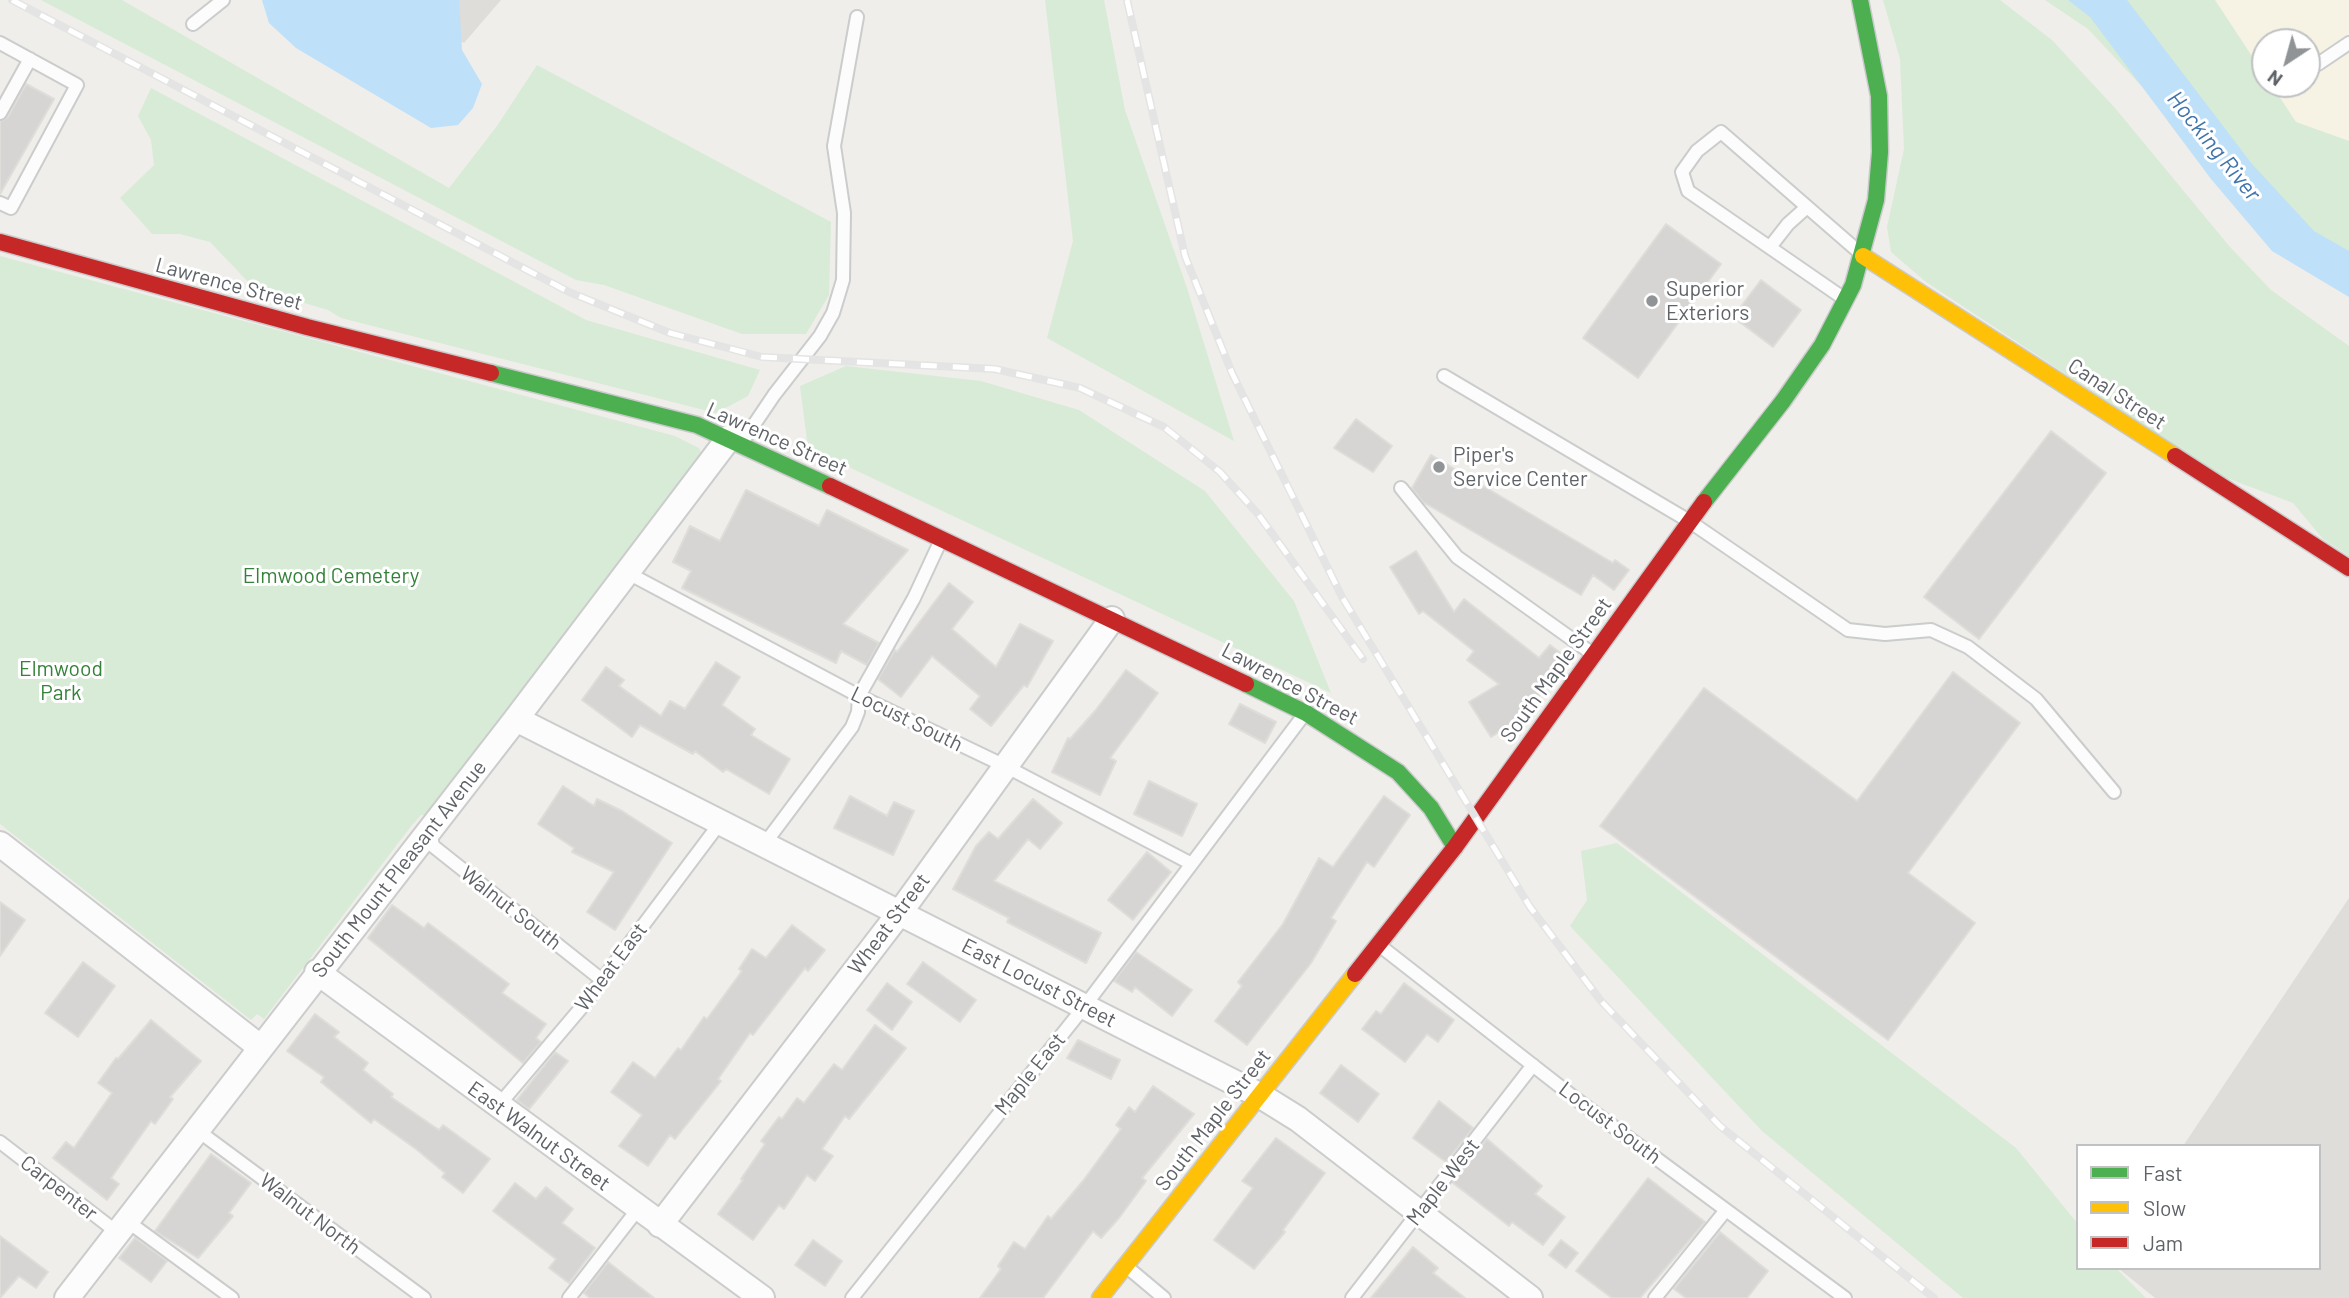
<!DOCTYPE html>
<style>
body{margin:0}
#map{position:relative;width:2349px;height:1298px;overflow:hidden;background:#efeeea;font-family:Barlow,sans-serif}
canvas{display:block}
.legend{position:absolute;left:2076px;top:1144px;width:245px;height:126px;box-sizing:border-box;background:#fff;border:2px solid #bfc1c3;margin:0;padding:9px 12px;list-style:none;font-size:21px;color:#5f6368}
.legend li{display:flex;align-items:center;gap:14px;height:35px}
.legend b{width:35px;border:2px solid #bfc1c3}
.north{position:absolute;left:2251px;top:28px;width:70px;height:70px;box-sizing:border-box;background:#fff;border:2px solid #bfc1c3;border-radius:50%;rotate:216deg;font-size:19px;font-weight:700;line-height:28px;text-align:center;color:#5f6368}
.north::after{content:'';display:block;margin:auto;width:24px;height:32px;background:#919496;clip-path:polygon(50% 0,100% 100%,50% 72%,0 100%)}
</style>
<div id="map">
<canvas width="2349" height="1298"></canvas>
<ul class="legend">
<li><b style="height:9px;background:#4caf50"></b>Fast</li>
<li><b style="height:9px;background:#ffc107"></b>Slow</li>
<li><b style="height:9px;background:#c62828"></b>Jam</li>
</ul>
<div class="north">N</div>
</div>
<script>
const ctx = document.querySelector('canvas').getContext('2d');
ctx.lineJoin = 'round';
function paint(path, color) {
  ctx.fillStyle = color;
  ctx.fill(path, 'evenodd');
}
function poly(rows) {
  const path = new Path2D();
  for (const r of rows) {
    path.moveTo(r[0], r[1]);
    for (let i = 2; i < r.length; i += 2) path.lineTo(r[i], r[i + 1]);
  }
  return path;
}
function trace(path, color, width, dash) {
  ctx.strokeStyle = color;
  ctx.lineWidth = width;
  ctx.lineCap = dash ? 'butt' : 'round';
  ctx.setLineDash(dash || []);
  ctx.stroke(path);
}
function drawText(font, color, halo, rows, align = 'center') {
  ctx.font = font + ' Barlow,sans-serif';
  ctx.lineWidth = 6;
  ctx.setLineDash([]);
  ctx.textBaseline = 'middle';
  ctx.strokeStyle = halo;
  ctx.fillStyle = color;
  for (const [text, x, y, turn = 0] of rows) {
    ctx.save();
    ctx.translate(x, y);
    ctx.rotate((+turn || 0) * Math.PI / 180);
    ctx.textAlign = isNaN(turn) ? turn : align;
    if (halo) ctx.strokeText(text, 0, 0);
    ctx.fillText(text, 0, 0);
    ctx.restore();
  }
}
const commercial = poly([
 [2215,0,2349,0,2349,141,2296,122,2271,84,2307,84,2307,42,2265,42,2265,76]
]);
const industrial = poly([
 [382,0,501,0,464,43],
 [2349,898,2349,1298,2155,1298,2118,1268,2319,1268,2319,1146,2183,1146]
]);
const green = poly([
 [41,0,122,0,449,188,497,126,537,65,831,222,829,295,806,334,742,334,604,285,576,280],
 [1045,0,1104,0,1125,110,1187,288,1234,441,1047,338,1073,241],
 [1883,0,2000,0,2052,40,2115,108,2230,247,2271,290,2349,346,2349,556,2323,539,2293,503,2219,475,1926,282,1891,252,1887,227,1904,149,1900,59],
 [2045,0,2215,0,2265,76,2265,84,2271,84,2296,122,2349,141,2349,279,2298,253,2088,29],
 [151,88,586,320,760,370,748,396,716,413,341,318,328,310,254,288,210,242,180,234,152,234,120,198,154,165,151,140,138,116],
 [0,256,675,436,699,448,702,455,428,815,421,815,412,825,264,1019,257,1014,251,1020,0,824],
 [846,366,981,381,1079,410,1205,491,1294,601,1331,693,808,448,800,386],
 [1617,843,2016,1148,2078,1224,2078,1268,2116,1268,2146,1298,1963,1298,1762,1131,1570,926,1587,900,1581,851]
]);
const water = poly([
 [262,0,459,0,462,50,482,84,473,108,458,125,431,128,296,48,269,23],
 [2068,0,2127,0,2252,164,2314,231,2349,251,2349,297,2272,251,2211,179,2090,17]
]);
const building = poly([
 [26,84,54,99,0,194,0,122,8,117,26,84],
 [1666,224,1721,264,1638,378,1583,338,1666,224],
 [1761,280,1801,310,1773,347,1733,317,1761,280],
 [1356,419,1392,446,1373,472,1334,448,1356,419],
 [2051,431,2106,473,1979,639,1924,597,2051,431],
 [1431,455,1613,563,1615,560,1629,570,1614,590,1593,575,1581,595,1423,502,1412,488,1431,455],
 [746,490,819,526,827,510,908,550,843,624,879,643,867,665,841,651,836,663,682,588,691,571,673,562,690,526,720,541,746,490],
 [1416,551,1454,612,1464,599,1539,658,1550,645,1566,657,1525,716,1491,737,1469,702,1499,684,1467,660,1474,651,1423,611,1419,614,1390,567,1416,551],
 [949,583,973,602,952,629,996,667,1020,624,1053,641,1027,687,1024,685,991,726,970,709,980,696,932,656,901,697,878,679,895,650,897,652,949,583],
 [716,662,740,677,722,705,755,729,751,735,790,759,769,794,726,769,723,772,695,751,693,754,640,725,632,737,582,700,606,667,624,680,619,686,661,716,670,701,685,709,716,662],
 [1126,670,1158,693,1110,758,1116,761,1100,795,1052,772,1068,738,1070,739,1095,711,1126,670],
 [1953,672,2020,723,1908,873,1975,923,1888,1040,1600,826,1704,688,1857,801,1953,672],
 [1240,704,1276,722,1265,743,1229,724,1240,704],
 [1149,781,1197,804,1182,836,1134,814,1149,781],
 [563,786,594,806,597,799,622,811,672,843,615,930,587,912,614,872,572,852,574,848,538,824,563,786],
 [850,796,887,816,894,802,914,811,893,855,834,828,850,796],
 [1384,796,1410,815,1374,867,1367,862,1331,918,1336,921,1311,963,1247,1045,1215,1021,1242,986,1238,982,1283,924,1319,858,1333,867,1384,796],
 [1033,799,1062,823,1040,849,1028,839,994,881,1101,933,1086,963,1007,922,1009,918,953,889,976,846,989,832,998,839,1033,799],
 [1147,852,1171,872,1133,920,1108,900,1147,852],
 [0,902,25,920,0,956,0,902],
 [392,905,424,928,428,923,509,984,502,993,546,1024,536,1038,541,1042,523,1063,368,938,392,905],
 [792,925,825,950,808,971,805,968,753,1035,750,1033,718,1079,721,1081,675,1139,670,1135,648,1166,619,1146,642,1115,611,1092,633,1062,655,1078,678,1048,681,1050,704,1017,707,1019,742,971,739,969,752,949,766,958,792,925],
 [1136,952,1192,990,1172,1016,1135,987,1132,992,1114,981,1136,952],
 [83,962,115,986,78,1037,45,1013,83,962],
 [923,962,976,1000,960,1022,907,984,923,962],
 [887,983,912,1002,892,1030,867,1010,887,983],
 [1404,983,1454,1020,1438,1042,1427,1034,1405,1062,1362,1029,1376,1011,1381,1014,1404,983],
 [315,1014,339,1032,334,1037,368,1063,363,1070,393,1094,391,1097,439,1130,443,1125,490,1159,463,1193,442,1177,445,1173,416,1149,374,1119,371,1123,321,1082,324,1077,287,1051,315,1014],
 [151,1020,201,1061,170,1097,173,1099,155,1124,151,1121,111,1178,119,1184,107,1200,53,1158,66,1142,74,1148,112,1093,98,1083,116,1058,118,1059,151,1020],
 [875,1025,906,1048,849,1119,845,1116,822,1149,833,1156,815,1181,807,1175,784,1209,779,1205,753,1240,718,1214,743,1180,741,1179,765,1144,761,1141,779,1117,782,1119,797,1098,804,1103,834,1064,842,1070,875,1025],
 [1078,1040,1120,1060,1111,1079,1067,1058,1078,1040],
 [555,1052,568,1061,529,1109,517,1100,555,1052],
 [1341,1065,1379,1094,1358,1122,1320,1093,1341,1065],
 [1153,1086,1194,1114,1142,1178,1146,1181,1119,1218,1101,1238,1093,1231,1043,1298,980,1298,1001,1269,998,1266,1014,1242,1025,1249,1048,1216,1051,1219,1083,1181,1121,1129,1116,1125,1129,1107,1135,1112,1153,1086],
 [1439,1101,1473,1128,1446,1162,1413,1138,1439,1101],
 [1276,1138,1325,1173,1283,1230,1285,1232,1254,1269,1214,1240,1253,1188,1242,1181,1276,1138],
 [1487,1139,1542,1186,1535,1194,1565,1217,1543,1245,1512,1222,1509,1226,1453,1183,1487,1139],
 [211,1154,251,1183,229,1213,233,1216,198,1258,155,1231,211,1154],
 [1648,1178,1705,1222,1640,1298,1612,1298,1576,1271,1648,1178],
 [515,1183,536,1199,546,1187,573,1209,562,1223,595,1248,569,1283,549,1268,556,1259,493,1211,515,1183],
 [1720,1232,1768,1271,1747,1298,1686,1298,1674,1289,1720,1232],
 [0,1236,48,1272,36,1288,19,1276,0,1298,0,1236],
 [135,1238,167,1261,151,1282,119,1258,135,1238],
 [813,1240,842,1261,825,1286,795,1265,813,1240],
 [1561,1240,1578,1253,1566,1268,1549,1255,1561,1240],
 [1413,1247,1438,1268,1433,1273,1465,1298,1371,1298,1413,1247],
 [608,1262,654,1298,590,1298,584,1293,608,1262]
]);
const lane = poly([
 [193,24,223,0],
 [0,43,77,85,11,208,0,203],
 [2318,64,2349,43],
 [0,113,30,59],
 [1770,247,1788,224,1807,207],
 [1843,298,1688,191,1682,172,1697,151,1721,132,1859,252],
 [1444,376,1689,521,1848,630,1885,634,1931,630,1968,647,2036,699,2114,792],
 [743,441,774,395,820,336,833,313,843,280,844,213,834,146,857,17],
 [1401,488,1457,557,1590,652],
 [626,572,859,696,1005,766,1190,863],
 [430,831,433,846,602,980],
 [763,846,852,727,858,712,859,696,914,598,940,542],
 [1379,945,1576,1099,1845,1298],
 [498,1106,581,1008,720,823],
 [197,1130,424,1298],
 [0,1142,118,1233],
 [127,1221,232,1298],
 [1127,1267,1164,1298],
 [569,1298,638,1209],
 [852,1298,1084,1007,1303,716],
 [1352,1298,1533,1065],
 [1655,1298,1726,1210]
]);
const street = poly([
 [516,719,1261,1096,1298,1119,1530,1298],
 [0,844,260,1047],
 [317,972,762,1298],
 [660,1225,901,911,1112,619],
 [67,1298,516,719,729,438]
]);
const fast = poly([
 [491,373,697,425,830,486],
 [1704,502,1783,401,1822,345,1853,285,1876,200,1880,152,1879,96,1860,0],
 [1246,684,1306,713,1398,772,1431,808,1455,847]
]);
const slow = poly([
 [1863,256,2175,456],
 [1100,1298,1355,974]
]);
const jam = poly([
 [0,242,307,327,491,373],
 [2175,456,2349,568],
 [830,486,1246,684],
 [1355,974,1455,847,1704,502]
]);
const rail = poly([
 [12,0,569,292,670,333,762,357,995,369,1080,388,1164,427,1220,472,1258,514,1363,659],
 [1127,0,1185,256,1232,373,1342,597,1530,907,1601,1001,1720,1126,1934,1298]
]);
const markers = [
 [1652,301,7,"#919496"],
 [1439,467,7,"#919496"]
];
const streetNames = [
 ["Lawrence Street",229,284,15],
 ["Canal Street",2117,394,33],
 ["Lawrence Street",777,439,24],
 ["South Maple Street",1556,670,-54],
 ["Lawrence Street",1290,684,28],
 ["Locust South",907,719,26],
 ["South Mount Pleasant Avenue",399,869,-52],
 ["Walnut South",511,908,38],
 ["Wheat Street",889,924,-53],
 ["Wheat East",611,967,-53],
 ["East Locust Street",1039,983,27],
 ["Maple East",1030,1074,-51],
 ["South Maple Street",1213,1120,-52],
 ["Locust South",1610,1123,37],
 ["East Walnut Street",539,1136,36],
 ["Maple West",1443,1182,-52],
 ["Carpenter",59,1188,38],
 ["Walnut North",310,1214,37]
];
const poiNames = [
 ["Superior",1666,289],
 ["Exteriors",1666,313],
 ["Piper's",1453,455],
 ["Service Center",1453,479]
];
const parkNames = [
 ["Elmwood Cemetery",331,576],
 ["Elmwood",61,669],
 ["Park",61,693]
];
const waterNames = [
 ["Hocking River",2214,146,51]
];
paint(commercial, '#f7f3e4');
paint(industrial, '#dfddda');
paint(green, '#d8ebd6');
paint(water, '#bfe0f9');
paint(building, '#d6d5d3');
trace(building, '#deddd9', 2);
trace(lane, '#cbcccc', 16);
trace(street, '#cbcccc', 28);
trace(fast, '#cacacb', 19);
trace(slow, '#cacacb', 19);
trace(jam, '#cacacb', 19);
trace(lane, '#fdfcfc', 12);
trace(street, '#fdfcfc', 24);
trace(fast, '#4caf50', 16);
trace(slow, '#ffc107', 16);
trace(jam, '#c62828', 16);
trace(rail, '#e4e4e4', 8);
trace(rail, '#fff', 5, [16]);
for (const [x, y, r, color] of markers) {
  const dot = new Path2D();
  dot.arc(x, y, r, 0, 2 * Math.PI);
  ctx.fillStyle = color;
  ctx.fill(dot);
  trace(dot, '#fff', 2.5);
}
drawText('21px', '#5f6368', '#fff', streetNames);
drawText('21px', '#5f6368', '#fff', poiNames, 'left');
drawText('21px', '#348238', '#fff', parkNames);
drawText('italic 23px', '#4174aa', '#fff', waterNames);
</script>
